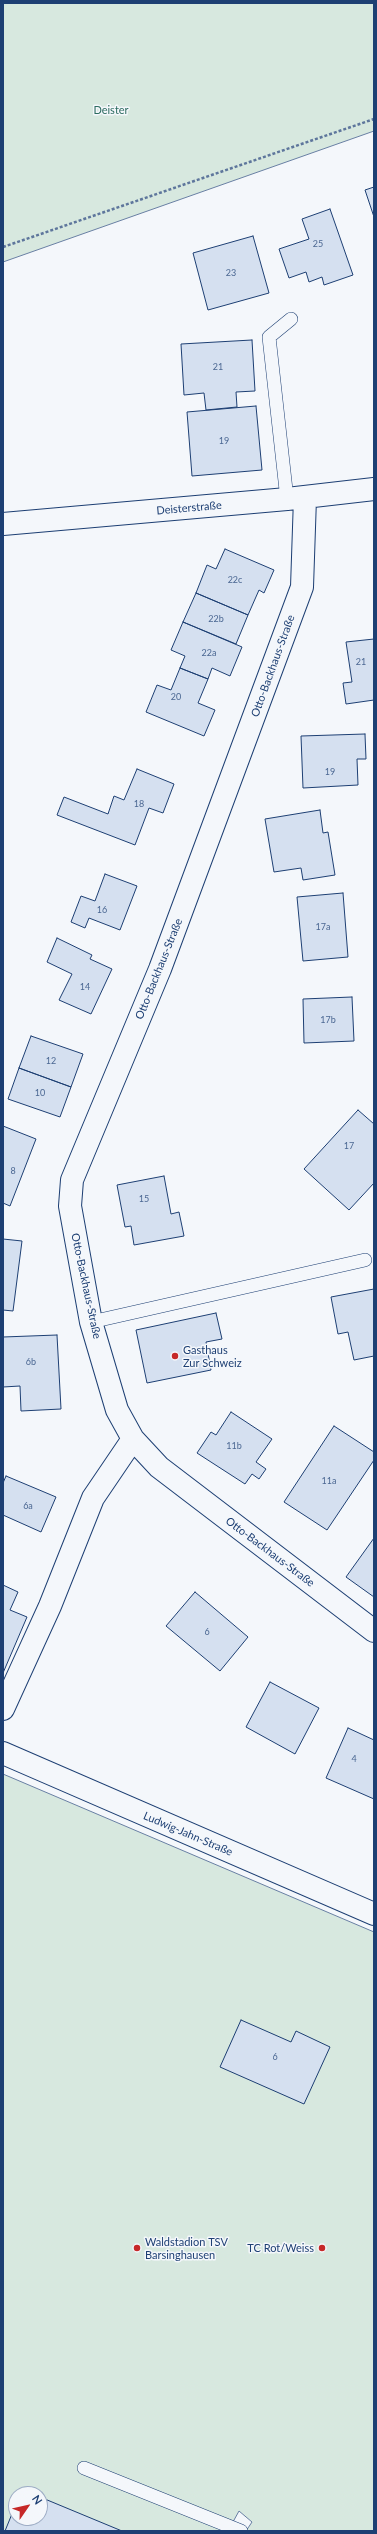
<!DOCTYPE html>
<meta charset="utf-8">
<style>
body{margin:0}
#map{position:relative;width:377px;height:2534px;overflow:hidden;background:#f4f7fb;font-family:Lato,sans-serif}
canvas{display:block}
.frame{position:absolute;inset:0;border:4px solid #1d3f73;pointer-events:none}
.north{position:absolute;left:8px;top:2486px;width:40px;height:40px;box-sizing:border-box;background:#f4f7fb;border:1px solid #9eadc5;border-radius:50%;rotate:56deg;font-size:11px;font-weight:700;line-height:16px;text-align:center;color:#1d3f73}
.north::after{content:'';display:block;margin:auto;width:14px;height:18px;background:#c62828;clip-path:polygon(50% 0,100% 100%,50% 72%,0 100%)}
</style>
<div id="map">
<canvas width="377" height="2534"></canvas>
<div class="frame"></div>
<div class="north">N</div>
</div>
<script>
const ctx = document.querySelector('canvas').getContext('2d');
ctx.lineJoin = 'round';
function paint(path, color) {
  ctx.fillStyle = color;
  ctx.fill(path, 'evenodd');
}
function poly(rows) {
  const path = new Path2D();
  for (const r of rows) {
    path.moveTo(r[0], r[1]);
    for (let i = 2; i < r.length; i += 2) path.lineTo(r[i], r[i + 1]);
  }
  return path;
}
function trace(path, color, width, dash) {
  ctx.strokeStyle = color;
  ctx.lineWidth = width;
  ctx.lineCap = dash ? 'butt' : 'round';
  ctx.setLineDash(dash || []);
  ctx.stroke(path);
}
function drawText(font, color, halo, rows, align = 'center') {
  ctx.font = font + ' Lato,sans-serif';
  ctx.lineWidth = 3;
  ctx.setLineDash([]);
  ctx.textBaseline = 'middle';
  ctx.strokeStyle = halo;
  ctx.fillStyle = color;
  for (const [text, x, y, turn = 0] of rows) {
    ctx.save();
    ctx.translate(x, y);
    ctx.rotate((+turn || 0) * Math.PI / 180);
    ctx.textAlign = isNaN(turn) ? turn : align;
    if (halo) ctx.strokeText(text, 0, 0);
    ctx.fillText(text, 0, 0);
    ctx.restore();
  }
}
const green = poly([
 [3,3,374,3,374,131,3,262,3,3],
 [3,1774,374,1932,374,2531,246,2531,252,2522,239,2511,228,2531,3,2531,3,1774],
 [16,2494,40,2494,40,2518,16,2518,16,2494]
]);
const building = poly([
 [374,187,374,217,365,190,374,187],
 [330,209,353,275,324,285,322,277,309,282,306,272,289,278,279,249,309,239,302,219,330,209],
 [253,236,269,293,208,310,193,253,253,236],
 [252,340,255,391,236,392,237,407,206,410,204,393,184,395,181,344,252,340],
 [256,406,262,470,192,476,187,412,256,406],
 [225,549,274,570,264,593,259,590,248,615,196,593,207,565,216,569,225,549],
 [196,593,248,615,236,644,183,622,196,593],
 [183,622,242,647,230,676,212,668,208,679,180,668,185,656,171,650,183,622],
 [374,639,374,700,346,704,343,683,352,682,346,642,374,639],
 [180,668,208,679,198,703,215,710,204,736,146,712,157,685,171,690,180,668],
 [365,734,366,759,357,759,358,785,303,788,301,736,365,734],
 [137,769,174,784,163,813,149,808,135,845,57,815,64,797,108,814,114,796,124,800,137,769],
 [320,810,323,833,328,832,335,875,303,880,301,868,274,872,265,819,320,810],
 [105,874,137,886,120,930,89,918,85,928,71,922,81,896,95,901,105,874],
 [343,893,348,957,303,961,297,897,343,893],
 [57,938,92,955,90,959,112,969,91,1014,59,1000,72,974,47,962,57,938],
 [352,997,354,1041,304,1043,303,999,352,997],
 [31,1036,83,1054,71,1087,19,1068,31,1036],
 [19,1068,71,1087,60,1117,8,1099,19,1068],
 [358,1110,374,1124,374,1183,349,1210,304,1169,358,1110],
 [3,1126,36,1139,10,1206,3,1203,3,1126],
 [164,1176,171,1214,179,1212,184,1236,134,1245,131,1226,125,1227,117,1185,164,1176],
 [3,1239,22,1241,13,1311,3,1310,3,1239],
 [374,1289,374,1356,354,1360,348,1332,338,1334,331,1297,374,1289],
 [216,1313,222,1339,206,1342,211,1370,147,1383,136,1330,216,1313],
 [57,1335,61,1409,21,1411,20,1386,3,1387,3,1337,57,1335],
 [231,1412,272,1439,256,1462,266,1469,259,1479,252,1474,245,1484,197,1453,211,1432,216,1435,231,1412],
 [334,1426,374,1452,374,1460,327,1530,284,1502,334,1426],
 [6,1476,56,1497,41,1532,3,1515,3,1483,6,1476],
 [374,1538,374,1597,346,1577,374,1538],
 [3,1585,18,1592,10,1610,27,1617,3,1673,3,1585],
 [195,1592,248,1637,220,1671,166,1626,195,1592],
 [270,1682,319,1708,295,1754,246,1727,270,1682],
 [348,1728,374,1740,374,1799,326,1778,348,1728],
 [241,2020,291,2042,296,2031,330,2047,304,2104,220,2067,241,2020],
 [22,2489,33,2494,20,2494,22,2489],
 [40,2497,122,2531,5,2531,16,2504,16,2518,40,2518,40,2497]
]);
const path = poly([
 [3,247,374,119]
]);
const lane = poly([
 [287,499,269,337,291,319],
 [91,1322,365,1260],
 [84,2468,241,2531]
]);
const street = poly([
 [305,498,302,587,160,969,72,1180,70,1206,91,1322,117,1410,133,1439,159,1467,374,1631],
 [3,524,287,499,374,489],
 [3,1709,50,1606,93,1498,133,1439],
 [3,1753,374,1914]
]);
const markers = [
 [175,1356,4,"#c62828"],
 [137,2248,4,"#c62828"],
 [322,2248,4,"#c62828"]
];
const numberNames = [
 ["25",318,244],
 ["23",231,273],
 ["21",218,367],
 ["19",224,441],
 ["22c",235,580],
 ["22b",216,619],
 ["22a",209,653],
 ["21",361,662],
 ["20",176,697],
 ["19",330,772],
 ["18",139,804],
 ["16",102,910],
 ["17a",323,927],
 ["14",85,987],
 ["17b",328,1020],
 ["12",51,1061],
 ["10",40,1093],
 ["17",349,1146],
 ["8",13,1171],
 ["15",144,1199],
 ["6b",31,1362],
 ["11b",234,1446],
 ["11a",329,1481],
 ["6a",28,1506],
 ["6",207,1632],
 ["4",354,1759],
 ["6",275,2057]
];
const parkNames = [
 ["Deister",111,110]
];
const streetNames = [
 ["Deisterstraße",189,508,-5],
 ["Otto-Backhaus-Straße",273,666,-70],
 ["Otto-Backhaus-Straße",159,969,-68],
 ["Otto-Backhaus-Straße",86,1286,78],
 ["Otto-Backhaus-Straße",270,1552,37],
 ["Ludwig-Jahn-Straße",188,1834,23]
];
const poiNames = [
 ["Gasthaus",183,1350],
 ["Zur Schweiz",183,1363],
 ["Waldstadion TSV",145,2242],
 ["Barsinghausen",145,2255],
 ["TC Rot/Weiss",314,2248,"right"]
];
paint(green, '#d7e8df');
trace(green, '#687fa3', 1);
paint(building, '#d5e0f0');
trace(building, '#1d3f73', 1);
trace(lane, '#1d3f73', 14);
trace(street, '#1d3f73', 24);
trace(path, '#5e769c', 2.5, [3, 2]);
trace(lane, '#f4f7fb', 13);
trace(street, '#f4f7fb', 22);
for (const [x, y, r, color] of markers) {
  const dot = new Path2D();
  dot.arc(x, y, r, 0, 2 * Math.PI);
  ctx.fillStyle = color;
  ctx.fill(dot);
  trace(dot, '#f4f7fb', 1.5);
}
drawText('9px', '#4b6792', null, numberNames);
drawText('11px', '#2c6c60', '#f4f7fb', parkNames);
drawText('11px', '#1d3f73', '#f4f7fb', streetNames);
drawText('11px', '#1d3f73', '#f4f7fb', poiNames, 'left');
</script>
